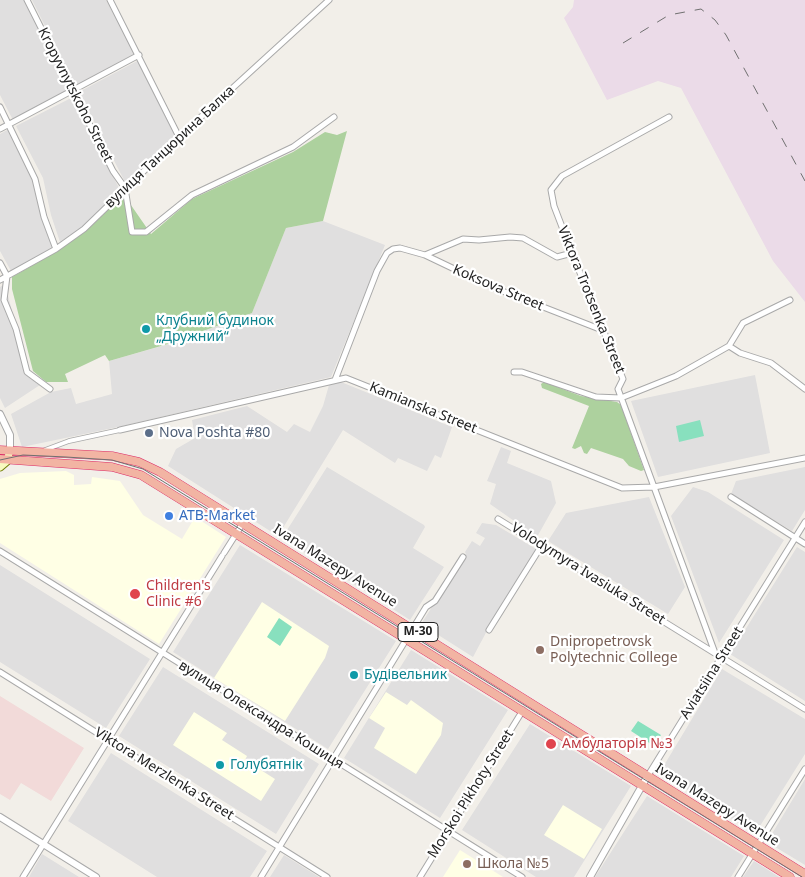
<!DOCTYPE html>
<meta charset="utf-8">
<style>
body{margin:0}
canvas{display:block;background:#f2efe9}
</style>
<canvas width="805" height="877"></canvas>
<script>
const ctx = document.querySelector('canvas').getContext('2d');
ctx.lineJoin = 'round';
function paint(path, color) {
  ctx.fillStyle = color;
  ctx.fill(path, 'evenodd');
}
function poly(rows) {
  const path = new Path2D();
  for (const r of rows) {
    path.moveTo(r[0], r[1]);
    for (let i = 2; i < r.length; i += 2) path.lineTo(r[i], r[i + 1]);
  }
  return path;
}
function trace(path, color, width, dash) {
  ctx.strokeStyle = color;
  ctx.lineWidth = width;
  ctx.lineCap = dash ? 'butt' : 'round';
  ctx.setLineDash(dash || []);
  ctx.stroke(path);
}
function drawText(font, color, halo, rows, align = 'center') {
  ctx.font = font + ' "Noto Sans",sans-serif';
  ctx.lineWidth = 4.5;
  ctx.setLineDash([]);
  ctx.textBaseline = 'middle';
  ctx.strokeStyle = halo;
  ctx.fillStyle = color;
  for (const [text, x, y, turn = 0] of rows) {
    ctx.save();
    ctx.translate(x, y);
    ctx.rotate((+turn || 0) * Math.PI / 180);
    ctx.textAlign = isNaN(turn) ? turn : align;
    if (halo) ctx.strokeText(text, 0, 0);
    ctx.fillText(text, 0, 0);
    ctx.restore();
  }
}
const residential = poly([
 [0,0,24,0,71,91,14,122,0,95],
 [32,0,106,0,136,55,76,88],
 [139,60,177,138,126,184,79,92],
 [73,97,120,190,83,227,60,242,51,215,43,178,16,126],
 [9,129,35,180,53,248,11,271,0,251,0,134],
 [323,221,385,245,331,377,118,427,22,447,11,414,51,392,71,388,76,404,112,394,109,361,169,344,252,313,286,228],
 [5,284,28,372,40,385,5,408,0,398,0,287],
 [755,375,770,453,658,477,631,401],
 [341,382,452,427,441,458,435,455,427,471,398,458,395,463,343,430,278,536,168,466,176,449,195,438,192,420,247,406,287,432,294,424,310,432,323,406,329,385],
 [501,447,511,451,507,463,551,481,556,503,537,537,490,504,496,484,487,481],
 [327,467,424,525,425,527,413,548,444,567,410,620,282,538],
 [805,467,805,510,792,531,731,494,736,481],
 [693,487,708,492,784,540,719,643,671,516],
 [649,497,685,587,668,614,548,541,566,513],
 [482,523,496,525,536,549,489,627,473,657,421,624,466,554,465,552,472,541,480,546,485,538,476,533],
 [240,545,396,641,328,749,173,652],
 [797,547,805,552,805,701,730,654],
 [0,565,150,659,106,728,0,662],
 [411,650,508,710,440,818,344,758],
 [163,667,319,764,276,834,119,736],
 [722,669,805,719,805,754,755,834,660,772],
 [530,724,631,786,574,877,536,877,462,830],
 [111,753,267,851,250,877,157,877,68,821],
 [805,779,805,865,767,842],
 [647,796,744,856,731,877,595,877],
 [42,854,79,877,29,877],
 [284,855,319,877,270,877],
 [754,861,779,877,743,877]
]);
const commercial = poly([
 [0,696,84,748,51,801,21,783,10,800,0,794]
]);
const industrial = poly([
 [574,0,805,0,805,302,773,261,681,88,658,81,607,100,564,18,573,7]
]);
const education = poly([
 [66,471,74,475,74,485,91,484,92,477,120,481,143,515,182,539,195,517,226,537,159,644,0,543,0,479,20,473],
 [262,602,329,646,325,658,285,721,214,678],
 [386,692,407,705,411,700,443,723,441,735,416,774,374,748,385,728,369,718],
 [194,712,227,733,222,740,247,756,245,760,275,779,261,801,173,745],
 [563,805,602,829,584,859,544,835],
 [460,850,503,877,443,877]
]);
const forest = poly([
 [347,131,323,221,286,228,252,313,168,344,109,361,105,355,65,374,68,382,46,382,33,371,12,289,12,277,58,251,86,231,124,195,151,234,192,199,293,152,325,132,337,135],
 [544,382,581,396,617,402,621,405,644,470,641,471,629,466,623,459,591,448,587,454,584,453,581,446,575,449,572,448,589,406,542,388,541,384]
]);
const pitch = poly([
 [700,420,704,436,679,442,676,426],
 [279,618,292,627,280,646,267,637],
 [638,721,661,735,654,746,631,731]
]);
const pedestrian = poly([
 [45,450,69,441,120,430]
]);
const minor = poly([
 [27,0,113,171,125,188,132,232,146,232,192,195,293,147,334,117],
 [110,0,179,137],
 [0,107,35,179,44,217,56,249],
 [669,117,562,176,551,190,554,206,572,253,623,379,618,389,715,653],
 [0,129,139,55],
 [425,255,463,239,479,240,510,237,523,238,557,257,572,253],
 [0,263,7,276,4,300,16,329,27,372,50,389],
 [0,280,56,249,84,229,179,137,329,0],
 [729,346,740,353,771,363,805,389],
 [514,372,522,372,596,397,621,398,676,376,729,346,743,323,790,300],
 [335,380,377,271,387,253,393,249,400,248,425,255,492,287,602,330],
 [120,430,346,378,622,488,654,487,805,458],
 [731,497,805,544],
 [498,519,805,709],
 [0,551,522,877],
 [224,553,243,523],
 [489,630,542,545],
 [0,672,327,877],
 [647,777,805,522],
 [23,877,222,556],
 [261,877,426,607,435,601,463,557],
 [420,877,523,710],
 [738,877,805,769]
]);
const tertiary = poly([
 [0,414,10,435,10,450],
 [0,817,96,877],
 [590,877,647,777]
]);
const secondary = poly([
 [0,467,7,461,10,450]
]);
const trunk = poly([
 [0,450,112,456,139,462,160,472,805,874],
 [0,459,112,467,141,475,790,877]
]);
const tram = poly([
 [0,460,23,455,66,457,112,460,143,469,802,877]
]);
const rail = poly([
 [623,43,669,15,701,9,715,20,726,35,805,181]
]);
const markers = [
 [146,329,5,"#0f9aa8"],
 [149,433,5,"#5c6f8a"],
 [169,516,5,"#3f7fe0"],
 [135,594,6,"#e0444e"],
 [540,650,5,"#8d6e63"],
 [354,675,5,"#0f9aa8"],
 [551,744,6,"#e0444e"],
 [220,765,5,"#0f9aa8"],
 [467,864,5,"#8d6e63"]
];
const shields = [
 [418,632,40]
];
const shieldNames = [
 ["М-30",418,632]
];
const streetNames = [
 ["Kropyvnytskoho Street",75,95,63],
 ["вулиця Танцюрина Балка",170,147,-43],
 ["Koksova Street",498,288,23],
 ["Viktora Trotsenka Street",591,300,68],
 ["Kamianska Street",423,408,22],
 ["Ivana Mazepy Avenue",335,566,32],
 ["Volodymyra Ivasiuka Street",588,574,32],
 ["Aviatsiina Street",712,673,-58],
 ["вулиця Олександра Кошиця",261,715,32],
 ["Viktora Merzlenka Street",164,774,32],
 ["Morskoi Pikhoty Street",471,794,-58],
 ["Ivana Mazepy Avenue",717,805,32]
];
const cultureNames = [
 ["Клубний будинок",156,321],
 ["„Дружний“",156,337],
 ["Будівельник",364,675],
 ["Голубятнік",230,765]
];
const serviceNames = [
 ["Nova Poshta #80",159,433]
];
const shopNames = [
 ["ATB-Market",179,516]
];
const healthNames = [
 ["Children's",146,586],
 ["Clinic #6",146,602],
 ["Амбулаторія №3",562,744]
];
const educationNames = [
 ["Dnipropetrovsk",550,642],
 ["Polytechnic College",550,658],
 ["Школа №5",477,864]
];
paint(residential, '#e0dfdf');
paint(commercial, '#f2dad9');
paint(industrial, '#ebdbe8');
paint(education, '#ffffe5');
paint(forest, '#add19e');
paint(pitch, '#88e0be');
trace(pedestrian, '#a9a9a9', 5.5);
trace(minor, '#a9a9a9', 7);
trace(tertiary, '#a9a9a9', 8);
trace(secondary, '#707d05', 9);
trace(trunk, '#dc2a67', 9);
trace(pedestrian, '#fff', 4);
trace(minor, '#fff', 5);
trace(tertiary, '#fff', 6);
trace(secondary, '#f7fabf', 7);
trace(trunk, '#f2b4a3', 8);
trace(tram, '#707070', 1);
trace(rail, '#707070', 1, [10, 10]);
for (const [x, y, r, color] of markers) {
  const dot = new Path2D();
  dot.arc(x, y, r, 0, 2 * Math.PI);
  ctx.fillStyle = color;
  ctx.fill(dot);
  trace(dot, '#fff', 2);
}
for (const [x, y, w] of shields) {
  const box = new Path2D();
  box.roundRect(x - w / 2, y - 9.5, w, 19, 4);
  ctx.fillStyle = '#fff';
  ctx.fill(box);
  trace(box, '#222', 1);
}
drawText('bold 12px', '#222', null, shieldNames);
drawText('14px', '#222', '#fff', streetNames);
drawText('14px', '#0d838f', '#fff', cultureNames, 'left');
drawText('14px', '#4e5e75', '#fff', serviceNames, 'left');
drawText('14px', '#366cbe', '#fff', shopNames, 'left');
drawText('14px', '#be3a42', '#fff', healthNames, 'left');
drawText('14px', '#785e54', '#fff', educationNames, 'left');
</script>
